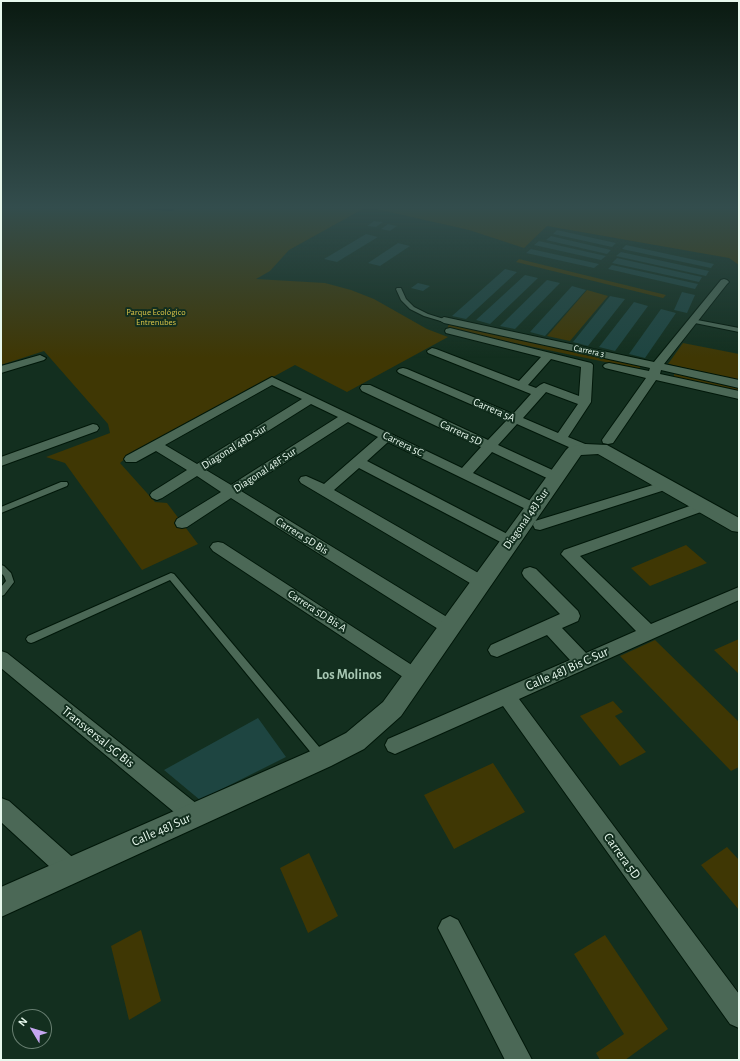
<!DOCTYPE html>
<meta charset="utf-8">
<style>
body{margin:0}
#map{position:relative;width:740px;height:1061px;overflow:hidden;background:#132f1f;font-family:"Alegreya Sans",sans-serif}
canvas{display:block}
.frame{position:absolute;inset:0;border:2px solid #e7f8ed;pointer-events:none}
.north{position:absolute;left:12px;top:1009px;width:40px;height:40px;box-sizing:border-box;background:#132f1f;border:1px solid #687f71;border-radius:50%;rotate:308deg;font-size:11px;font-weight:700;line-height:16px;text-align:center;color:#e7f8ed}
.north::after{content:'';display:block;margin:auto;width:14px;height:18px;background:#c5a6f0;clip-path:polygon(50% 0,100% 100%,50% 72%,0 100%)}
</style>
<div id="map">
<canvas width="740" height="1061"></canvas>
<div class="frame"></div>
<div class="north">N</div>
</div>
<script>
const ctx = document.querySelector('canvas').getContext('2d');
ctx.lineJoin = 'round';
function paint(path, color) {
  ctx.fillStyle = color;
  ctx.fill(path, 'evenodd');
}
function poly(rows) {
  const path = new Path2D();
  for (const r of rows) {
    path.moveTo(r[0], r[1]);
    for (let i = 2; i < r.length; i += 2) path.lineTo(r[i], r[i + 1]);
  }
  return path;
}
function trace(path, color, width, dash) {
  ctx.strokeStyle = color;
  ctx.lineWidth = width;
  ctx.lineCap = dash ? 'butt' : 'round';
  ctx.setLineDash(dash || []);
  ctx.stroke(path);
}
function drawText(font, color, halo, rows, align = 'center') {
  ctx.font = font + ' "Alegreya Sans",sans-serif';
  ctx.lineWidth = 4;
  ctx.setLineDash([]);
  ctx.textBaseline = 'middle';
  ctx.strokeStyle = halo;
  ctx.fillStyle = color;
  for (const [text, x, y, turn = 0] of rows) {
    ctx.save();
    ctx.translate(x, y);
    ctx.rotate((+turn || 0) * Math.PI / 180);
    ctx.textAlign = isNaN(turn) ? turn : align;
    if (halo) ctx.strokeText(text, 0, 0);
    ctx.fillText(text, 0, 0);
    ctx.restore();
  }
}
const green = poly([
 [1,209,142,209,173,211,175,209,363,209,289,250,270,271,256,279,325,283,351,290,374,299,427,329,448,337,347,392,295,365,128,456,120,463,155,502,167,503,198,544,142,570,65,463,46,457,110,433,108,424,44,351,1,365],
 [376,209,739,209,739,265,729,258,547,226,524,248,469,230],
 [519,259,666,295,663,298,516,262],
 [587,290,608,296,570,341,547,336],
 [449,324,641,366,639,369,447,329],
 [683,343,739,354,739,380,668,364],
 [674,373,739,387,739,392,674,378],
 [686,545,707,563,650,586,631,568],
 [739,639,739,674,714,650],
 [655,640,739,722,739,767,731,771,620,656],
 [613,701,623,712,615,716,646,752,620,766,580,716],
 [493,763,525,812,454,849,424,795],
 [727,847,739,860,739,910,701,865],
 [309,853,338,916,308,933,280,868],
 [141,930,161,1001,129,1020,111,946],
 [605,935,668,1029,625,1060,600,1060,596,1053,624,1034,574,954]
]);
const building = poly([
 [374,221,383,222,376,227,367,226],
 [388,224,397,226,390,231,381,229],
 [557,230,616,243,612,247,553,234],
 [366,234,378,237,337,262,324,259],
 [551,236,611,250,607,254,546,240],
 [539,241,606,256,601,260,534,245],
 [398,243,410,246,380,266,368,263],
 [626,245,714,264,711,268,622,249],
 [531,249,599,264,594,268,526,253],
 [621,252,709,271,706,276,616,256],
 [617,258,702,277,699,282,612,263],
 [612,265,698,284,695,289,608,269],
 [505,269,517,272,466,319,452,316],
 [525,275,538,278,490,324,476,320],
 [547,280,560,283,515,329,500,326],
 [418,283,430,286,423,291,411,288],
 [572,286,586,290,545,336,530,332],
 [682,292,695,295,687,313,674,310],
 [610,296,625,299,588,346,573,342],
 [634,302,648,306,615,351,599,347],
 [661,309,676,313,645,358,629,354],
 [258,718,286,757,200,800,164,770]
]);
const service = poly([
 [397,288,401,288,406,299,414,307,428,314,447,320,444,322,424,316,410,309,401,300,396,289,397,288],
 [692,319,739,328,739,332,690,322,689,321,692,319],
 [61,482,67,482,68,484,67,486,1,513,1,507,61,482],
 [1,565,4,566,11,573,14,582,4,595,1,596,1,587,6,581,4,576,1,573,1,565],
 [171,573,174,574,325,754,326,757,325,760,321,762,317,760,170,580,34,642,31,643,28,642,26,639,28,636,171,573]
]);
const minor = poly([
 [724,279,727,280,729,282,727,284,664,364,739,380,739,388,661,370,660,374,739,391,739,399,656,380,613,443,608,444,603,443,602,440,646,378,605,368,603,366,605,364,609,363,649,371,650,368,444,323,439,320,444,317,654,362,721,280,724,279],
 [450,328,591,363,593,365,591,402,568,437,590,446,592,449,590,452,580,452,517,424,498,445,561,474,563,477,561,480,556,481,551,480,492,452,473,473,539,505,541,508,539,511,534,513,388,442,367,461,515,538,518,542,515,546,510,547,359,468,334,490,487,578,489,582,487,586,481,588,475,586,301,483,299,480,301,477,306,476,324,484,378,437,348,422,241,491,455,622,458,627,455,632,449,634,443,632,231,498,187,527,182,528,177,527,175,523,177,519,221,492,197,476,162,498,157,500,152,498,150,495,152,492,187,470,156,451,136,462,126,462,124,459,126,456,272,377,462,468,481,447,362,391,360,388,362,385,370,385,488,440,507,420,399,373,397,371,399,369,403,368,407,369,513,414,531,394,428,353,427,351,432,348,436,349,519,381,541,357,446,333,445,331,446,329,450,328],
 [551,359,581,367,579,396,544,383,540,385,536,388,528,385,551,359],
 [272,385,302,399,197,464,165,445,272,385],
 [546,392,578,404,558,433,523,418,546,392],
 [311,404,338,417,231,485,206,470,311,404],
 [40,355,46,358,44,360,1,373,1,366,40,355],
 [93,424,97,425,99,428,97,431,1,466,1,457,93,424],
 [666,481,671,482,673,485,671,488,540,530,535,529,533,525,535,521,666,481],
 [704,501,709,503,711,506,709,509,580,556,651,624,739,587,739,600,519,699,739,994,739,1028,730,1024,503,706,395,754,388,751,385,745,388,739,570,660,547,635,497,657,491,655,488,650,491,645,560,614,524,577,522,573,524,569,530,567,536,569,578,611,580,616,578,621,562,628,586,653,636,631,561,554,564,550,704,501],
 [218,542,223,543,421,671,424,676,421,681,415,684,409,681,213,551,210,547,213,543,218,542],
 [1,651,7,653,202,808,205,815,202,822,194,825,186,822,1,668,1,651],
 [1,798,9,801,79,863,82,871,79,879,71,882,63,879,1,822,1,798],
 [450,916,458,920,532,1060,505,1060,438,928,442,920,450,916]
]);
const tertiary = poly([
 [585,444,607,445,739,518,739,532,732,531,598,454,581,455,401,716,364,749,331,766,1,917,1,887,313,750,346,733,383,702,566,450,569,447,585,444]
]);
const farParknames = [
 ["Parque Ecológico",156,312],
 ["Entrenubes",156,322]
];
const farStreetnames = [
 ["Carrera 3",589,351,12]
];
const streetNames = [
 ["Carrera 5A",494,410,23],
 ["Carrera 5D",461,433,25],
 ["Carrera 5C",403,444,26],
 ["Diagonal 48D Sur",234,447,-32],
 ["Diagonal 48F Sur",265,470,-33],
 ["Diagonal 48J Sur",526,519,-55],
 ["Carrera 5D Bis",302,536,32],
 ["Carrera 5D Bis A",317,611,33]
];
const nearStreetnames = [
 ["Calle 48J Bis C Sur",567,669,-24],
 ["Transversal 5G Bis",98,737,39],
 ["Calle 48J Sur",161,830,-24],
 ["Carrera 5D",622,856,54]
];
const nearNeighbourhoodnames = [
 ["Los Molinos",349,675]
];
paint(green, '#3f3704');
paint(building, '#1e4541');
trace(service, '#001709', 2);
trace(minor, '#001709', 2);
trace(tertiary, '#001709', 2);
paint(service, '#4b6856');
paint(minor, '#4b6856');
paint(tertiary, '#4b6856');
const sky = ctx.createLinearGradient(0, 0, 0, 358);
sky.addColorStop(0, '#0a1a11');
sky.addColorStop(0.58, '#334d4d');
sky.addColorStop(1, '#334d4d00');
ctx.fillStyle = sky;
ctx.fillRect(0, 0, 740, 358);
drawText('9px', '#d9c348', '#132f1f', farParknames);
drawText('9px', '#e7f8ed', '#132f1f', farStreetnames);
drawText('11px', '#e7f8ed', '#132f1f', streetNames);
drawText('13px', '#e7f8ed', '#132f1f', nearStreetnames);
drawText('bold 14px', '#a7c7b3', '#132f1f', nearNeighbourhoodnames);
</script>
